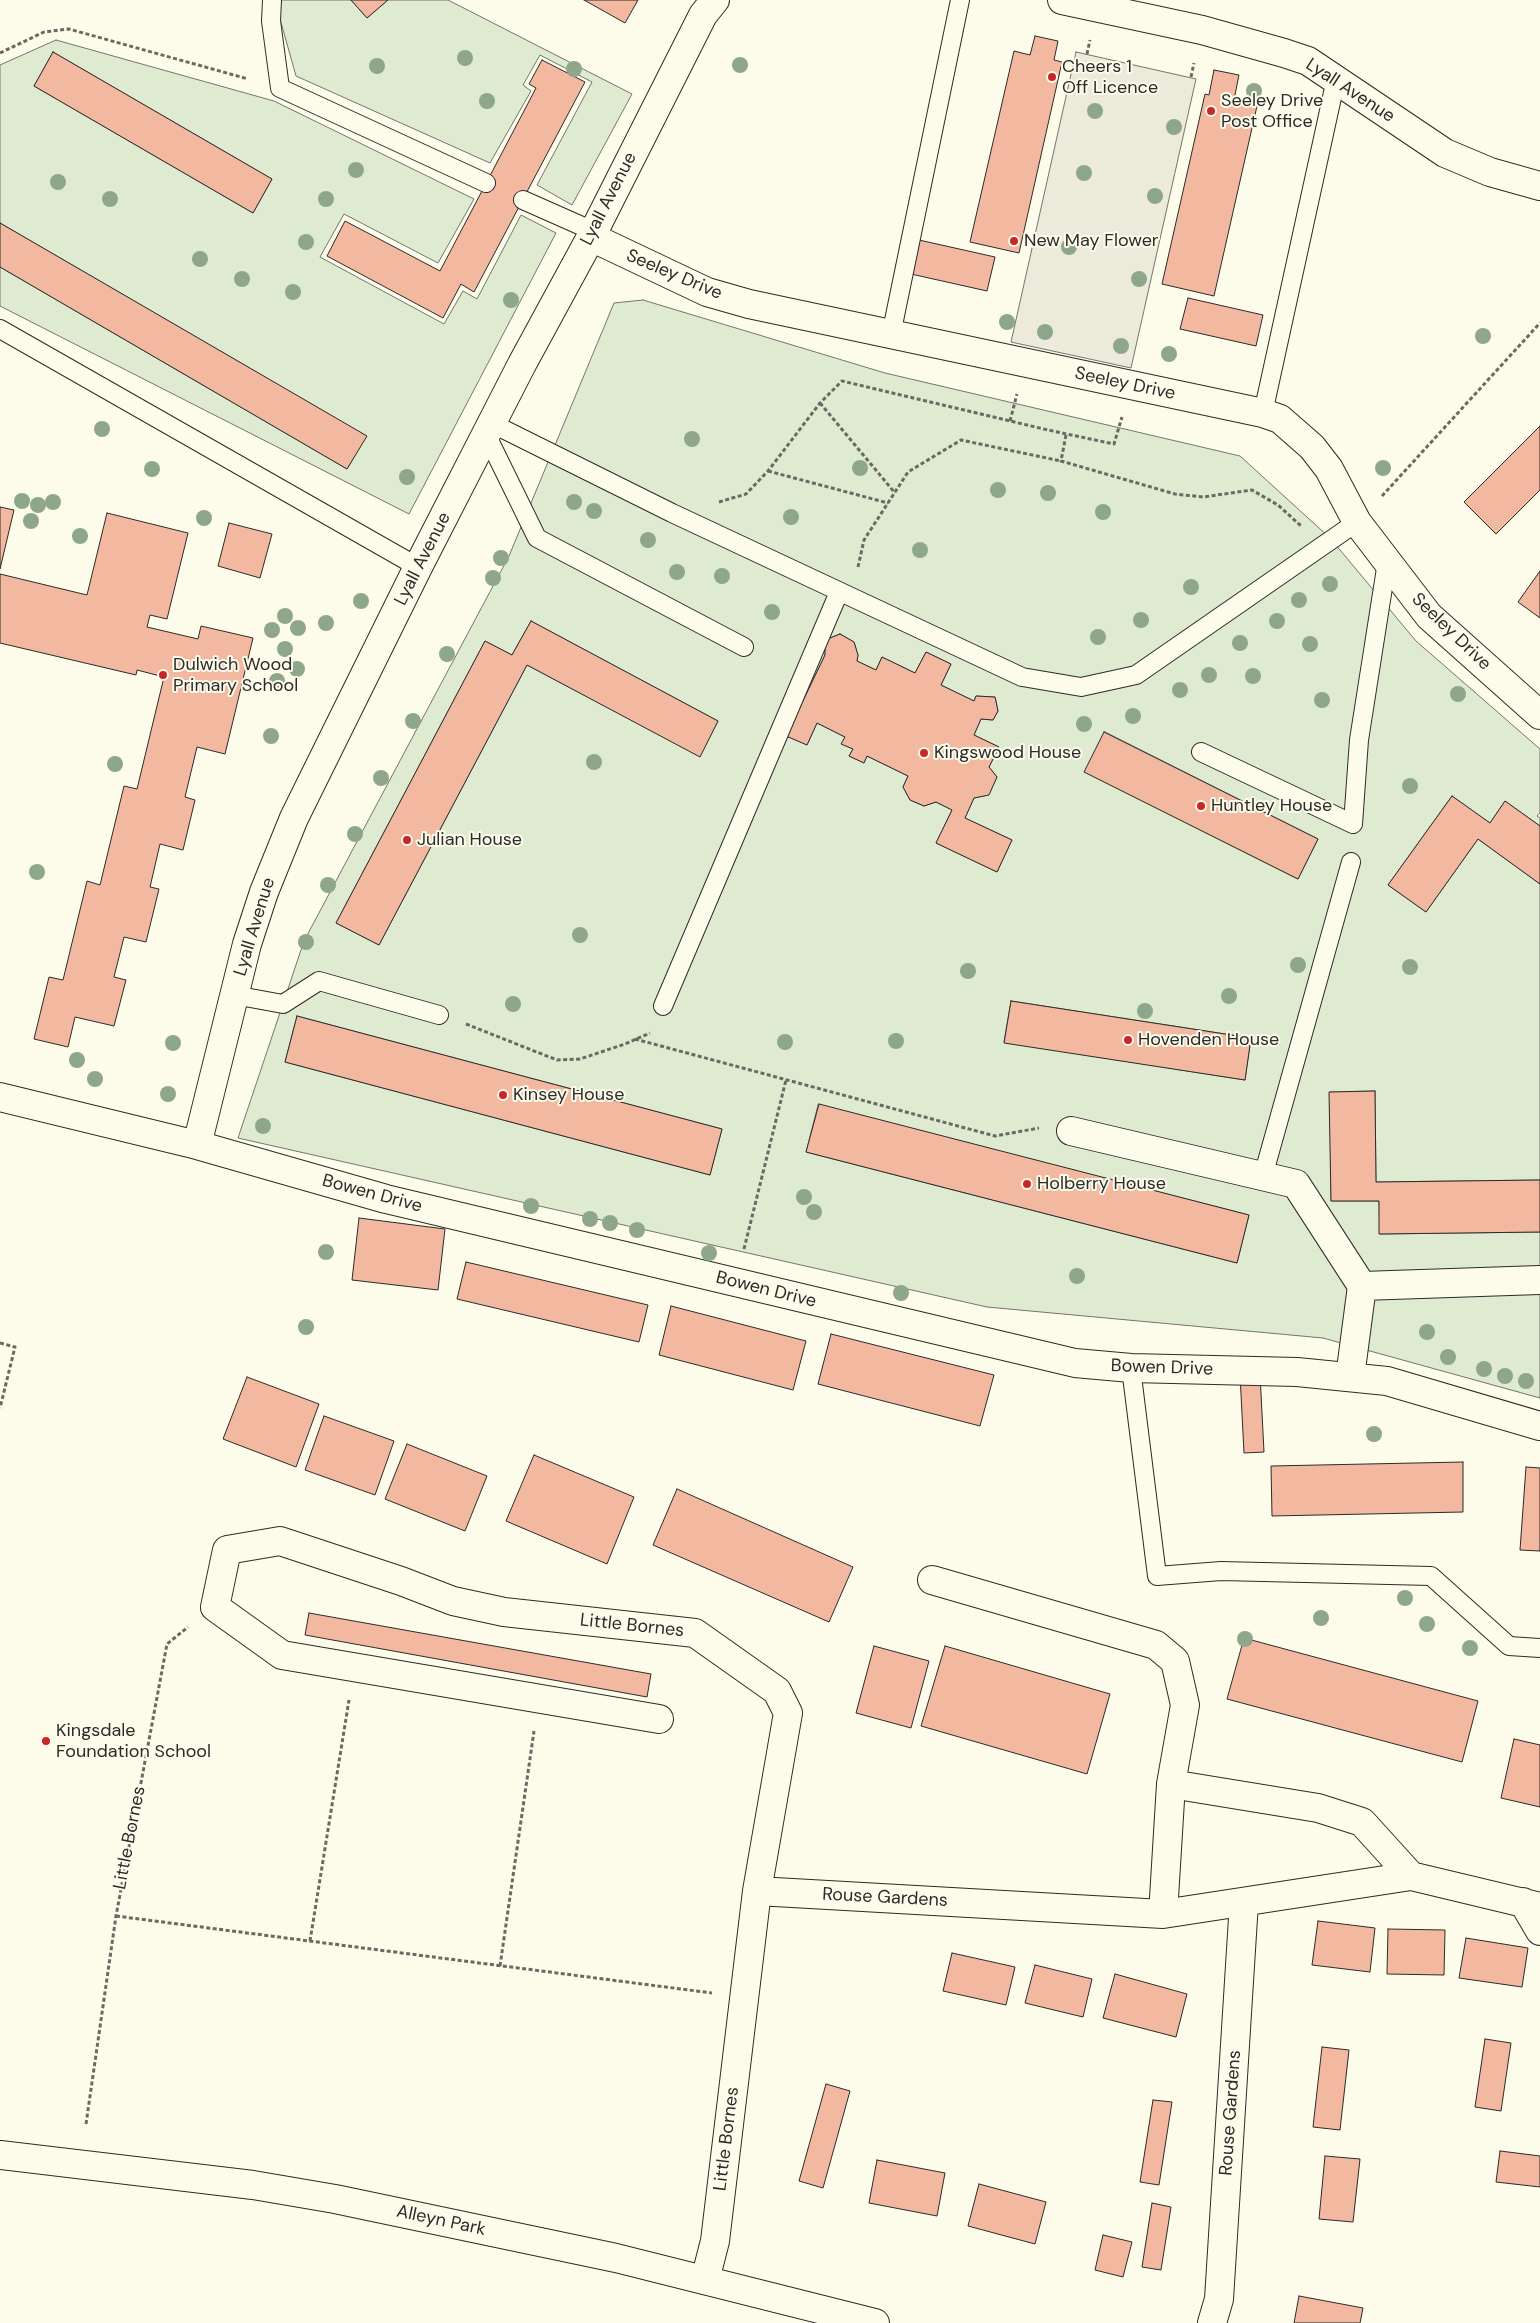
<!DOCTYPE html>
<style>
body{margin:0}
canvas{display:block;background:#fdfbea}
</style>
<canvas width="1540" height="2323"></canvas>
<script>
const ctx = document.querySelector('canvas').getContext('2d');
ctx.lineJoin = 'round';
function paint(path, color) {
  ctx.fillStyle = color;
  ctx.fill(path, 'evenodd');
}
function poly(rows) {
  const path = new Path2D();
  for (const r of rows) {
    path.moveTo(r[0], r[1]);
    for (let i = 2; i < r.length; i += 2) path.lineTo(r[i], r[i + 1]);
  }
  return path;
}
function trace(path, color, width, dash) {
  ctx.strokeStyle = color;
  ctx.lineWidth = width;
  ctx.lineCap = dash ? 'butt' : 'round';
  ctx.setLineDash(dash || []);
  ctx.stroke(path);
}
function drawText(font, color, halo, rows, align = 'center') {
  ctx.font = font + ' "DM Sans",sans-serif';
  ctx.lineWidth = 4;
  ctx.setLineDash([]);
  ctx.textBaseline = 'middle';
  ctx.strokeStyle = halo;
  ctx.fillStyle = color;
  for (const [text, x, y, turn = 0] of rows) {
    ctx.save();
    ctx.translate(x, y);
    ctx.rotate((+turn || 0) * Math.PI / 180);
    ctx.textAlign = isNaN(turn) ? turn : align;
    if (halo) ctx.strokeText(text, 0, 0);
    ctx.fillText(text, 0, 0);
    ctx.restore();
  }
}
const green = poly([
 [281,0,351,0,367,18,388,0,448,0,632,94,572,205,537,185,592,82,540,55,523,85,531,91,490,163,296,76,280,19,281,0],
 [56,40,274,101,474,199,438,263,344,214,320,257,444,324,463,291,477,299,521,215,556,233,409,514,0,306,0,267,347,469,366,436,0,223,0,65,56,40],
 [53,52,272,179,253,213,34,86,53,52],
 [643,300,885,373,1240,456,1330,538,1416,641,1540,749,1540,813,1537,816,1540,818,1540,826,1505,801,1490,823,1452,796,1388,885,1426,912,1478,839,1540,884,1540,1180,1376,1182,1375,1091,1330,1092,1331,1201,1379,1201,1380,1234,1540,1232,1540,1398,1323,1338,987,1307,238,1138,304,941,509,556,614,303,643,300],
 [531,621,718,721,700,756,527,665,379,945,336,923,485,641,512,655,531,621],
 [840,634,854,642,858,655,857,661,876,670,882,657,915,673,926,652,951,664,941,685,974,701,976,696,995,697,998,711,993,720,981,719,974,735,999,747,989,767,997,777,988,795,974,798,965,818,1012,840,997,872,936,843,952,810,936,802,924,806,910,800,903,787,908,776,867,756,864,763,849,756,853,749,842,744,845,737,817,723,807,745,787,736,825,655,825,640,840,634],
 [1105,732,1318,839,1298,879,1085,772,1105,732],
 [1011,1001,1251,1038,1245,1080,1004,1042,1011,1001],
 [297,1016,722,1129,710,1175,285,1062,297,1016],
 [818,1105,1249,1215,1237,1263,806,1152,818,1105]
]);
const parking = poly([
 [1076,52,1196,79,1131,368,1011,342,1076,52]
]);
const building = poly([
 [351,0,388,0,367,18,351,0],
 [584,0,638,0,625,23,584,0],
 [1035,36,1058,41,1054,60,1062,62,1019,253,970,242,1014,51,1030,55,1035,36],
 [53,52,272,179,253,213,34,86,53,52],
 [542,60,585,82,474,292,461,284,443,318,327,256,345,221,440,271,536,88,529,84,542,60],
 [1214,70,1239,75,1234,100,1257,106,1214,296,1162,284,1205,94,1209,95,1214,70],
 [0,223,367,436,347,469,0,267,0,223],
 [919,240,995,257,987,291,911,274,919,240],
 [1188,298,1263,315,1256,346,1180,329,1188,298],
 [1540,426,1540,490,1496,534,1464,502,1540,426],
 [0,507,14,510,0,569,0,507],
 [107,513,188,533,167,619,150,615,147,627,198,639,201,626,253,638,225,754,197,747,185,797,195,800,183,850,160,844,150,887,159,889,146,942,124,937,114,977,126,980,114,1026,75,1017,68,1047,34,1039,49,977,63,980,87,881,100,885,124,786,137,789,164,677,137,670,136,675,0,643,0,574,87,595,107,513],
 [229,523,272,534,260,578,218,566,229,523],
 [1540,571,1540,618,1518,602,1540,571],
 [531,621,718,721,700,757,527,665,379,945,336,923,485,641,512,655,531,621],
 [840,634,854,642,858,655,857,661,876,670,882,657,915,673,926,652,951,664,941,685,974,701,976,696,995,697,998,711,993,720,981,719,974,735,999,747,989,767,997,777,989,795,974,798,965,818,1012,840,997,872,936,843,952,810,936,802,924,806,910,800,903,787,908,776,867,756,864,763,849,756,853,749,841,744,845,737,817,723,807,745,786,736,825,655,825,640,840,634],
 [1104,732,1318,839,1298,879,1084,772,1104,732],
 [1452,796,1490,823,1505,801,1540,826,1540,884,1478,839,1426,912,1388,885,1452,796],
 [1011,1001,1251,1038,1245,1080,1004,1043,1011,1001],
 [297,1016,722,1129,710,1175,285,1062,297,1016],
 [1375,1091,1376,1182,1540,1180,1540,1232,1379,1234,1379,1201,1331,1201,1329,1092,1375,1091],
 [819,1104,1249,1215,1237,1263,806,1152,819,1104],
 [359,1218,445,1229,438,1290,352,1280,359,1218],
 [466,1262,648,1305,639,1342,457,1299,466,1262],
 [671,1306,806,1341,793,1390,659,1355,671,1306],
 [831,1334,994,1375,980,1426,818,1384,831,1334],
 [1260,1374,1264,1452,1244,1453,1240,1375,1260,1374],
 [247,1377,319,1404,296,1467,223,1439,247,1377],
 [324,1416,394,1441,375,1495,305,1470,324,1416],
 [407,1444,487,1476,465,1531,385,1499,407,1444],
 [534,1455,634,1497,607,1564,506,1521,534,1455],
 [1463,1462,1463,1512,1272,1516,1271,1466,1463,1462],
 [1526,1467,1540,1468,1540,1551,1520,1550,1526,1467],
 [677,1489,853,1567,829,1622,653,1545,677,1489],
 [309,1613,651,1674,647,1697,305,1635,309,1613],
 [1244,1638,1478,1701,1462,1762,1227,1699,1244,1638],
 [874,1646,929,1661,911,1728,856,1713,874,1646],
 [945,1646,1110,1694,1087,1774,921,1726,945,1646],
 [1514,1739,1540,1745,1540,1807,1501,1798,1514,1739],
 [1318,1921,1375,1928,1370,1972,1312,1965,1318,1921],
 [1388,1929,1445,1930,1444,1975,1387,1974,1388,1929],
 [1466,1938,1528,1948,1522,1987,1459,1978,1466,1938],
 [952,1953,1015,1967,1006,2005,943,1991,952,1953],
 [1035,1965,1092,1979,1083,2017,1025,2003,1035,1965],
 [1115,1974,1187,1994,1176,2037,1103,2018,1115,1974],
 [1485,2039,1511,2043,1501,2111,1475,2107,1485,2039],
 [1322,2047,1349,2050,1340,2130,1313,2127,1322,2047],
 [826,2084,850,2091,823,2188,799,2181,826,2084],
 [1153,2100,1172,2102,1159,2185,1140,2182,1153,2100],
 [1500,2151,1540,2156,1540,2187,1496,2182,1500,2151],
 [1325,2156,1360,2159,1353,2222,1319,2219,1325,2156],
 [877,2160,945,2173,937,2216,869,2203,877,2160],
 [979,2184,1046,2202,1035,2244,968,2226,979,2184],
 [1152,2203,1171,2207,1161,2270,1142,2267,1152,2203],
 [1103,2235,1132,2242,1123,2277,1095,2270,1103,2235],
 [1299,2296,1363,2308,1360,2323,1294,2323,1299,2296]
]);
const path = poly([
 [0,53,44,32,69,29,248,79],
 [1087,54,1090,40],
 [1191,77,1194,63],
 [820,403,895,493],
 [1010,421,1017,394],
 [1066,435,1061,461,1175,494,1203,497,1252,490,1278,505,1301,526],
 [768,471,888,503],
 [1382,496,1540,323],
 [719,502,746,494,768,471,820,403,842,381,1048,430,1114,444,1122,417],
 [858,567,864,540,908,472,961,440,1061,461],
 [466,1024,557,1060,580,1059,625,1044,650,1033],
 [635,1039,995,1136,1039,1128],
 [744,1249,786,1080],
 [0,1343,15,1347,0,1408],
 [116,1916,712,1993],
 [310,1941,349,1700],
 [500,1966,534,1731],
 [86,2124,116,1916,167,1644,188,1627]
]);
const service = poly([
 [272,0,271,21,280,88,486,183],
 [523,200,593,231],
 [0,329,418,567],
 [891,335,960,0],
 [1263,413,1336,79],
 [493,424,672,513,1022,677,1081,687,1136,675,1357,522],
 [487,436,537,538,744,647],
 [1201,752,1353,824,1359,740,1387,562],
 [234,995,283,1004,319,981,439,1015],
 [663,1006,839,592],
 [1263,1176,1351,862],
 [1131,1368,1157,1576,1221,1571,1431,1576,1509,1646,1540,1648]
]);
const minor = poly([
 [1062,0,1202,30,1284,53,1308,61,1445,153,1490,172,1540,186],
 [591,237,707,292,749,304,1263,413,1280,419,1312,447,1329,469,1357,522,1429,616,1540,715],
 [0,1097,197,1145,386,1199,1075,1363,1131,1368,1297,1372,1387,1381,1540,1426],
 [1071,1131,1296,1184,1362,1286],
 [197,1145,247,944,264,892,294,818,418,567,522,364,591,237,703,15,715,0],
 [1350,1377,1362,1286,1540,1280],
 [932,1580,1156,1645,1175,1661,1185,1705,1171,1784,1163,1914],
 [659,1719,282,1655,215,1607,227,1550,280,1541,401,1581,453,1601,504,1612,695,1633,777,1691,788,1713,757,1891,715,2241,705,2280],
 [1171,1784,1318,1808,1362,1822,1411,1876,1540,1907],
 [757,1891,1163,1914,1411,1876],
 [1523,1902,1540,1931],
 [1212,2323,1219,2299,1244,1902]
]);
const tertiary = poly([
 [0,2155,253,2185,335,2199,616,2258,875,2323]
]);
const trees = [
 [465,58],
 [740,65],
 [377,66],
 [574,69],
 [1254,91],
 [487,101],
 [1095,111],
 [1174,127],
 [356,170],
 [1084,173],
 [58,182],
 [1155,196],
 [110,199],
 [326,199],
 [306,242],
 [1069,247],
 [200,259],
 [242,279],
 [1139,279],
 [293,292],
 [511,300],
 [1007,322],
 [1045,332],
 [1483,336],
 [1121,346],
 [1169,354],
 [102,429],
 [692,439],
 [860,468],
 [1383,468],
 [152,469],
 [407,477],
 [998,490],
 [1048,493],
 [22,501],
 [53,502],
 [574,502],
 [38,505],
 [594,511],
 [1103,512],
 [791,517],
 [204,518],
 [31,521],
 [80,536],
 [648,540],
 [920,550],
 [501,558],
 [677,572],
 [722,576],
 [493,578],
 [1330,584],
 [1191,587],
 [1299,600],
 [361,601],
 [772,612],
 [285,616],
 [1141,620],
 [1277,621],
 [326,623],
 [298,628],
 [272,630],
 [1098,637],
 [1240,643],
 [1310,644],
 [285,649],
 [447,654],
 [297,669],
 [1209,675],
 [1253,676],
 [277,681],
 [1180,690],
 [1458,694],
 [1322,700],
 [1133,716],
 [413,721],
 [1084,724],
 [271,736],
 [594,762],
 [115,764],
 [381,778],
 [1410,786],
 [355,834],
 [37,872],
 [328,885],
 [580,935],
 [306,942],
 [1298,965],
 [1410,967],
 [968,971],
 [1229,996],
 [513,1004],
 [1145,1011],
 [896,1041],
 [785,1042],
 [173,1043],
 [77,1060],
 [95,1079],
 [168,1094],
 [263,1126],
 [804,1197],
 [531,1206],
 [814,1212],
 [590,1219],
 [610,1223],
 [637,1230],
 [326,1252],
 [709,1253],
 [1077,1276],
 [901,1293],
 [306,1327],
 [1427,1332],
 [1448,1357],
 [1484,1369],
 [1505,1376],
 [1526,1381],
 [1374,1434],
 [1405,1598],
 [1321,1618],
 [1427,1624],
 [1245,1639],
 [1470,1648]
];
const markers = [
 [1052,77,5,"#c62828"],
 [1211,111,5,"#c62828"],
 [1014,241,5,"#c62828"],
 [163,675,5,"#c62828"],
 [924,753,5,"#c62828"],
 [1201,806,5,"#c62828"],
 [407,840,5,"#c62828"],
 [1128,1040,5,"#c62828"],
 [503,1095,5,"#c62828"],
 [1027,1184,5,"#c62828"],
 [46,1741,5,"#c62828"]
];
const poiNames = [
 ["Cheers 1",1062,67],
 ["Off Licence",1062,88],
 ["Seeley Drive",1221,101],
 ["Post Office",1221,122],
 ["New May Flower",1024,241],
 ["Dulwich Wood",173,665],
 ["Primary School",173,686],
 ["Kingswood House",934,753],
 ["Huntley House",1211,806],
 ["Julian House",417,840],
 ["Hovenden House",1138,1040],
 ["Kinsey House",513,1095],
 ["Holberry House",1037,1184],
 ["Kingsdale",56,1731],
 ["Foundation School",56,1752]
];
const streetNames = [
 ["Lyall Avenue",1350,91,33],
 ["Lyall Avenue",609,199,-63],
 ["Seeley Drive",674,275,23],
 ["Seeley Drive",1125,384,12],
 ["Lyall Avenue",423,559,-63],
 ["Seeley Drive",1451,632,44],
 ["Lyall Avenue",255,927,-73],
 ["Bowen Drive",372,1194,15],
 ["Bowen Drive",766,1290,14],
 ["Bowen Drive",1162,1368,2],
 ["Little Bornes",632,1626,6],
 ["Little Bornes",130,1838,-79],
 ["Rouse Gardens",885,1898,3],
 ["Rouse Gardens",1231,2113,-86],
 ["Little Bornes",727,2139,-83],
 ["Alleyn Park",441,2221,12]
];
paint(green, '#deebd1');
trace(green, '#74746e', 1);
paint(parking, '#eceadb');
trace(parking, '#74746e', 1);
paint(building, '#f2b8a0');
trace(building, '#2b2b2b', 1);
trace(service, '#2b2b2b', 20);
trace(minor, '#2b2b2b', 30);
trace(tertiary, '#2b2b2b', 30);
trace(path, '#6a6964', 3, [4, 2.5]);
trace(service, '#fdfbea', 18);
trace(minor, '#fdfbea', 28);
trace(tertiary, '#fdfbea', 28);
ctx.fillStyle = '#8ea78a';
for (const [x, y] of trees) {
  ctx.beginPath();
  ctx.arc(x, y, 8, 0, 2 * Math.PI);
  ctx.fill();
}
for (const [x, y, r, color] of markers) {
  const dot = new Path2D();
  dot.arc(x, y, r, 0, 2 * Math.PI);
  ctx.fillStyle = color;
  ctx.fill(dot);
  trace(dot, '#fdfbea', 2);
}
drawText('18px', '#2b2b2b', '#fdfbea', poiNames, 'left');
drawText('18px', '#2b2b2b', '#fdfbea', streetNames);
</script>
